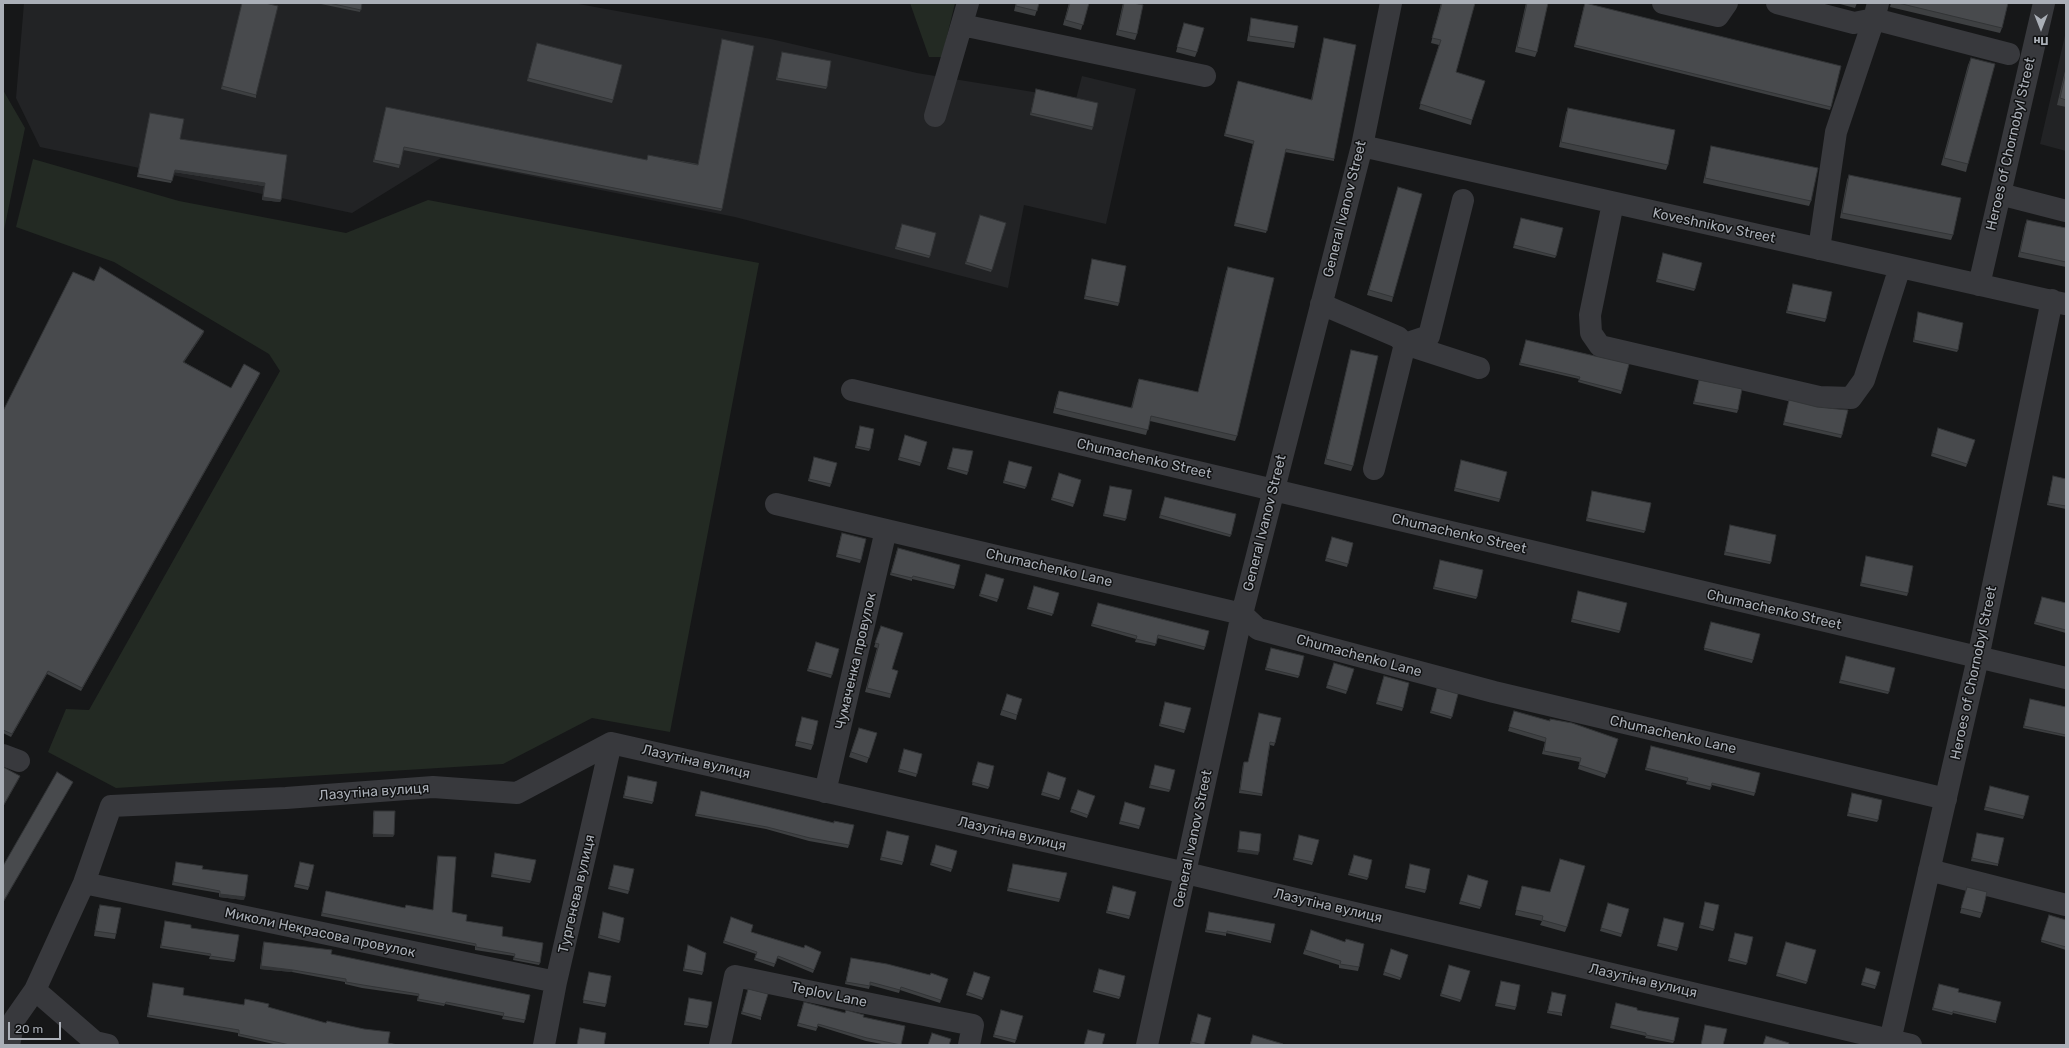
<!DOCTYPE html>
<meta charset="utf-8">
<style>
body{margin:0}
#map{position:relative;width:2069px;height:1048px;overflow:hidden;background:#161718;font-family:Rubik,sans-serif}
canvas{display:block}
.frame{position:absolute;inset:0;border:4px solid #aaafb7;pointer-events:none}
.north{position:absolute;left:2021px;top:8px;width:40px;height:40px;-webkit-text-stroke:3px #111213;paint-order:stroke;rotate:180deg;font-size:11px;font-weight:700;line-height:16px;text-align:center;color:#aaafb7}
.north::after{content:'';display:block;margin:auto;width:14px;height:18px;background:#aaafb7;clip-path:polygon(50% 0,100% 100%,50% 72%,0 100%)}
.scale{position:absolute;left:8px;top:1022px;width:53px;height:18px;box-sizing:border-box;border:2px solid #aaafb7;border-top:0;padding-left:5px;font-size:12px;line-height:14px;white-space:nowrap;color:#aaafb7;-webkit-text-stroke:3px #111213;paint-order:stroke}
</style>
<div id="map">
<canvas width="2069" height="1048"></canvas>
<div class="frame"></div>
<div class="north">Пн</div>
<div class="scale">20 m</div>
</div>
<script>
const ctx = document.querySelector('canvas').getContext('2d');
ctx.lineJoin = 'round';
function paint(path, color) {
  ctx.fillStyle = color;
  ctx.fill(path, 'evenodd');
}
function poly(rows) {
  const path = new Path2D();
  for (const r of rows) {
    path.moveTo(r[0], r[1]);
    for (let i = 2; i < r.length; i += 2) path.lineTo(r[i], r[i + 1]);
  }
  return path;
}
function trace(path, color, width, dash) {
  ctx.strokeStyle = color;
  ctx.lineWidth = width;
  ctx.lineCap = dash ? 'butt' : 'round';
  ctx.setLineDash(dash || []);
  ctx.stroke(path);
}
function drawText(font, color, halo, rows, align = 'center') {
  ctx.font = font + ' Rubik,sans-serif';
  ctx.lineWidth = 3;
  ctx.setLineDash([]);
  ctx.textBaseline = 'middle';
  ctx.strokeStyle = halo;
  ctx.fillStyle = color;
  for (const [text, x, y, turn = 0] of rows) {
    ctx.save();
    ctx.translate(x, y);
    ctx.rotate((+turn || 0) * Math.PI / 180);
    ctx.textAlign = isNaN(turn) ? turn : align;
    if (halo) ctx.strokeText(text, 0, 0);
    ctx.fillText(text, 0, 0);
    ctx.restore();
  }
}
const built = poly([
 [24,3,573,3,771,39,917,73,1076,99,1082,76,1136,89,1106,224,1024,205,1008,288,735,217,441,158,352,213,40,147,16,98],
 [2066,31,2066,151,2040,144]
]);
const green = poly([
 [910,3,955,3,942,57,929,57],
 [3,90,25,128,3,235],
 [33,159,179,201,346,233,428,200,759,263,670,732,592,718,503,764,116,788,48,752,66,709,89,710,280,371,269,354,114,262,16,227]
]);
const minor = poly([
 [1663,3,1718,16,1727,3],
 [1777,3,1854,23,1874,19,1836,132,1819,249],
 [1878,3,1874,19,2009,54],
 [962,25,1205,76],
 [935,116,968,3],
 [1362,146,2065,304],
 [2000,194,2066,211],
 [1613,203,1590,315,1591,333,1600,346,1819,397,1851,398,1864,380,1900,267],
 [1979,285,2044,3],
 [1321,304,1398,337,1405,344,1374,469],
 [1405,344,1429,336,1463,200],
 [1405,344,1479,368],
 [852,390,2066,678],
 [776,504,1242,614,1258,629,1494,692,1946,799],
 [3,755,19,761],
 [825,792,886,530],
 [1929,870,2066,905],
 [84,883,556,982],
 [35,990,95,1042,108,1045],
 [9,1045,14,1020,35,990,84,883,111,806,286,798,433,787,517,793,611,743,1186,873,1911,1045],
 [544,1045,556,982,611,743],
 [720,1045,735,976,973,1025,969,1045],
 [1147,1045,1242,614,1362,146,1391,3],
 [1889,1045,1978,658,2052,300]
]);
const wall = poly([
 [242,3,256,95,256,98,221,89],
 [316,3,362,3,360,12],
 [1016,3,1039,3,1035,16,1014,11],
 [1069,3,1089,3,1081,30,1063,25],
 [1123,3,1137,34,1135,40,1116,35],
 [1441,3,1475,3,1456,72,1472,120,1471,125,1419,109,1439,45,1431,43],
 [1526,3,1548,3,1537,52,1535,57,1515,52],
 [1836,3,1857,3,1855,8],
 [1891,3,2008,3,2002,28,2000,33,1890,7],
 [1584,6,1831,107,1830,110,1574,47],
 [1251,18,1295,43,1294,48,1247,41,1250,24],
 [1184,23,1197,52,1195,57,1176,52],
 [1324,38,1334,159,1334,161,1285,152,1266,233,1234,226,1253,144,1224,136,1237,84,1311,100],
 [722,39,722,209,721,211,403,150,399,168,373,162,386,107,647,160,648,155,698,164],
 [536,46,613,100,612,103,527,81],
 [782,52,827,87,826,89,776,80],
 [1971,58,1968,164,1966,172,1941,165,1968,65],
 [2066,67,2066,107,2057,105],
 [1036,89,1093,127,1092,130,1030,115],
 [1568,108,1668,165,1666,170,1559,147,1566,113],
 [150,113,180,139,287,155,281,200,280,202,262,200,264,186,174,172,171,183,137,177],
 [1711,146,1811,201,1809,206,1703,183,1710,151],
 [1849,175,1953,235,1951,240,1840,218,1847,180],
 [1398,187,1393,297,1392,302,1367,295],
 [980,215,1006,223,991,272,965,264],
 [1521,218,1556,256,1555,258,1513,248],
 [2027,220,2066,228,2066,267,2018,257,2025,225],
 [901,227,930,256,929,258,895,249],
 [1663,253,1695,289,1694,291,1656,282],
 [1092,259,1119,303,1118,306,1084,299],
 [1228,267,1237,436,1235,441,1150,421,1146,435,1053,413,1057,396,1059,391,1131,408,1137,384,1139,379,1198,392,1226,272],
 [1793,284,1826,319,1825,322,1786,313],
 [1918,312,1958,350,1957,352,1913,342],
 [204,331,203,334,184,362,231,388,259,376,81,691,47,674,11,737,3,733,3,411],
 [1526,340,1629,364,1621,394,1578,382,1579,379,1519,365],
 [1351,350,1353,466,1351,471,1324,464,1350,355],
 [1699,380,1738,410,1737,413,1693,404],
 [1789,400,1817,407,1842,435,1841,438,1783,425],
 [860,426,870,449,869,451,855,448],
 [1937,431,1975,440,1966,467,1931,456],
 [905,435,927,442,920,466,898,460],
 [953,448,968,472,967,475,947,469],
 [814,459,831,484,830,487,808,481],
 [1461,460,1500,499,1499,502,1454,491],
 [1008,464,1032,467,1025,489,1003,483],
 [1059,473,1081,480,1073,507,1051,500],
 [2053,476,2066,479,2066,509,2047,505],
 [1110,486,1126,519,1125,521,1103,516],
 [1592,491,1645,531,1644,533,1586,521],
 [1165,497,1231,535,1230,537,1159,518],
 [1730,525,1771,562,1770,564,1724,555],
 [841,535,861,560,860,563,836,557],
 [1332,537,1353,543,1347,567,1325,561],
 [897,550,955,586,954,589,912,579,912,581,890,575],
 [1866,556,1908,593,1907,596,1860,586],
 [1440,560,1477,597,1476,599,1433,589],
 [986,574,1004,579,997,602,979,596],
 [1034,586,1059,593,1052,616,1027,609],
 [1578,591,1620,631,1619,633,1571,622],
 [2042,597,2066,603,2066,633,2034,624],
 [1098,603,1205,647,1204,650,1157,638,1155,646,1135,642,1136,639,1091,626],
 [1710,624,1753,660,1752,663,1704,650],
 [881,626,892,669,891,694,890,698,865,692,877,648,874,647],
 [816,642,839,649,831,678,807,671],
 [1270,651,1299,676,1298,678,1265,670],
 [1846,656,1889,692,1888,694,1839,683],
 [1334,663,1354,669,1346,694,1326,688],
 [1383,679,1403,708,1402,711,1376,704],
 [1437,688,1458,694,1451,719,1430,713],
 [1007,694,1017,715,1016,720,1000,715],
 [2030,699,2066,707,2066,737,2023,728],
 [1164,705,1185,730,1184,733,1159,726],
 [1259,713,1275,743,1274,746,1270,745,1262,796,1239,793,1243,764,1244,762,1248,762],
 [1513,715,1549,721,1618,739,1605,778,1578,769,1580,762,1542,754,1545,742,1508,731],
 [802,717,813,745,811,750,795,746],
 [859,728,877,733,867,763,849,757],
 [1651,748,1755,793,1754,796,1712,785,1710,790,1686,784,1687,781,1645,770],
 [903,752,922,754,916,777,898,772],
 [977,764,989,787,988,789,972,785],
 [1155,765,1170,790,1169,792,1149,788],
 [1048,772,1060,798,1059,800,1041,795],
 [628,776,653,802,652,804,623,798],
 [1990,786,2024,816,2023,819,1984,810],
 [1078,790,1088,815,1087,818,1070,812],
 [701,791,834,823,849,845,848,848,809,841,766,829,695,816],
 [1852,793,1878,820,1877,822,1847,816],
 [1125,802,1145,808,1139,829,1119,824],
 [374,811,393,837,373,837,373,813],
 [887,831,903,862,902,865,880,860],
 [1977,833,1998,864,1998,866,1971,861],
 [1299,835,1313,862,1312,865,1293,860],
 [936,845,957,851,951,872,930,865],
 [495,853,531,881,530,883,491,877],
 [438,856,452,912,466,921,502,936,540,963,539,965,513,960,514,956,475,950,475,946,321,916,326,891,405,908,406,905,433,910,437,858],
 [1353,858,1368,878,1367,880,1348,875],
 [176,862,244,900,219,897,219,893,172,885],
 [300,862,309,887,308,890,294,887],
 [1013,864,1060,899,1059,902,1007,891],
 [1410,864,1426,890,1425,893,1405,888],
 [614,865,629,891,628,894,608,889],
 [1468,875,1488,881,1480,909,1459,904],
 [1522,886,1567,927,1565,932,1540,925,1542,921,1515,915],
 [1967,887,1982,913,1980,918,1960,913],
 [1112,888,1130,916,1129,919,1106,913],
 [1705,902,1714,929,1713,931,1699,928],
 [1608,903,1622,934,1621,937,1600,931],
 [100,905,116,934,115,939,94,936,98,910],
 [603,912,620,941,619,943,598,938],
 [1209,912,1271,941,1271,943,1226,933,1226,936,1205,932],
 [2049,915,2066,920,2066,950,2041,942],
 [731,917,751,932,804,948,821,952,813,973,777,958,774,967,754,960,756,954,723,943],
 [165,921,191,928,235,960,234,962,209,959,210,956,160,948],
 [1663,921,1678,948,1677,951,1657,946],
 [1311,930,1359,967,1358,971,1339,968,1339,965,1303,954],
 [1735,933,1747,963,1746,965,1728,961],
 [264,942,331,954,525,1020,524,1023,502,1019,503,1016,445,1004,444,1006,417,1001,418,996,362,988,345,984,345,982,292,972,260,969,263,944],
 [1786,942,1807,982,1806,984,1776,976],
 [688,945,703,972,702,975,683,971],
 [1391,949,1408,955,1400,980,1383,975],
 [851,958,948,979,940,1003,900,990,899,993,870,985,869,989,845,984],
 [1449,965,1470,971,1460,1002,1440,996],
 [1866,968,1880,972,1875,989,1861,985],
 [1098,971,1120,997,1119,999,1093,992],
 [589,972,606,1004,605,1007,583,1003],
 [974,972,990,977,982,1000,966,995],
 [1501,981,1516,1007,1515,1010,1495,1006],
 [153,983,183,995,244,1005,245,999,268,1007,388,1043,398,1045,278,1045,238,1036,238,1033,147,1017],
 [1938,986,1958,992,1996,1021,1996,1023,1953,1013,1952,1015,1932,1010],
 [747,992,761,1017,761,1020,741,1014],
 [1552,992,1562,1013,1562,1016,1547,1013],
 [689,998,708,1026,707,1028,684,1025],
 [1616,1003,1637,1010,1674,1041,1673,1043,1645,1038,1646,1036,1610,1028],
 [803,1004,863,1017,901,1045,887,1045,866,1041,818,1026,816,1031,797,1026],
 [1001,1010,1016,1040,1015,1043,993,1037],
 [1197,1017,1204,1045,1192,1045,1190,1044]
]);
const shadedWall = poly([
 [175,170,265,183,264,186,174,172],
 [263,197,281,200,280,202,262,200],
 [204,331,203,334,182,365,183,362],
 [260,373,259,376,81,691,82,688],
 [48,671,47,674,11,737,12,734],
 [20,776,19,779,3,807,3,806],
 [73,782,72,784,3,903,3,902],
 [373,834,394,835,393,837,373,837],
 [1238,849,1259,852,1258,855,1237,852],
 [220,894,245,897,244,900,219,897],
 [261,966,293,970,292,972,260,969]
]);
const building = poly([
 [242,3,265,3,278,6,256,95,222,86,242,3],
 [329,3,362,3,361,10,329,3],
 [1016,3,1039,3,1037,11,1016,6,1016,3],
 [1070,3,1089,3,1083,25,1065,20,1070,3],
 [1124,3,1133,3,1143,5,1137,34,1118,30,1124,3],
 [1442,3,1475,3,1456,72,1485,81,1472,120,1420,104,1441,40,1432,38,1442,3],
 [1527,3,1548,3,1537,52,1517,47,1527,3],
 [1585,3,1841,66,1831,107,1575,45,1585,3],
 [1898,3,2008,3,2002,28,1898,3],
 [1251,18,1298,26,1295,43,1249,36,1251,18],
 [1184,23,1204,28,1197,52,1177,47,1184,23],
 [1324,38,1356,45,1334,159,1286,149,1267,231,1235,223,1254,141,1225,134,1238,81,1312,100,1324,38],
 [722,39,754,46,722,209,404,147,400,165,374,160,386,107,647,160,648,155,698,165,722,39],
 [537,43,622,65,613,100,528,78,537,43],
 [782,52,831,61,827,87,777,78,782,52],
 [1971,58,1995,64,1968,164,1944,158,1971,58],
 [2066,71,2066,100,2060,98,2066,71],
 [1036,89,1098,103,1093,127,1031,113,1036,89],
 [1568,108,1675,130,1668,165,1561,142,1568,108],
 [150,113,184,119,180,139,287,155,281,200,263,197,265,183,175,170,172,181,138,174,150,113],
 [1711,146,1818,168,1811,201,1705,178,1711,146],
 [1849,175,1961,198,1953,235,1842,213,1849,175],
 [1398,187,1422,194,1393,297,1369,290,1398,187],
 [980,215,1006,223,992,270,966,262,980,215],
 [1521,218,1563,228,1556,256,1514,245,1521,218],
 [2027,220,2066,228,2066,262,2020,252,2027,220],
 [902,224,936,233,930,256,896,247,902,224],
 [1663,253,1702,263,1695,289,1657,279,1663,253],
 [1092,259,1126,266,1119,303,1085,296,1092,259],
 [100,267,204,331,183,362,231,388,244,364,260,373,82,688,48,671,12,734,3,730,3,411,73,272,94,281,100,267],
 [1228,267,1274,278,1237,436,1151,416,1148,430,1055,408,1059,391,1132,408,1139,379,1198,392,1228,267],
 [1793,284,1832,292,1826,319,1787,311,1793,284],
 [1918,312,1963,323,1958,350,1914,340,1918,312],
 [1526,340,1629,364,1622,391,1579,380,1580,377,1520,363,1526,340],
 [1351,350,1378,356,1353,466,1326,459,1351,350],
 [1699,380,1742,389,1738,410,1694,402,1699,380],
 [1789,400,1817,407,1848,410,1842,435,1784,422,1789,400],
 [860,426,874,429,870,449,856,446,860,426],
 [1938,428,1975,440,1967,464,1932,453,1938,428],
 [905,435,927,442,921,463,899,457,905,435],
 [953,448,973,451,968,472,948,467,953,448],
 [814,457,837,463,831,484,809,479,814,457],
 [1461,460,1507,472,1500,499,1455,488,1461,460],
 [1009,461,1032,467,1026,487,1004,481,1009,461],
 [1059,473,1081,480,1074,504,1052,498,1059,473],
 [2053,476,2066,479,2066,506,2048,503,2053,476],
 [1110,486,1132,490,1126,519,1104,514,1110,486],
 [1592,491,1651,503,1645,531,1587,518,1592,491],
 [1165,497,1236,514,1231,535,1160,515,1165,497],
 [1730,525,1776,535,1771,562,1725,552,1730,525],
 [842,533,866,539,861,560,837,554,842,533],
 [1332,537,1353,543,1348,564,1326,558,1332,537],
 [898,548,960,565,955,586,913,576,912,578,891,573,898,548],
 [1866,556,1913,566,1908,593,1861,583,1866,556],
 [1440,560,1483,570,1477,597,1434,587,1440,560],
 [986,574,1004,579,998,599,980,594,986,574],
 [1034,586,1059,593,1053,614,1028,607,1034,586],
 [1578,591,1627,603,1620,631,1572,619,1578,591],
 [2042,597,2066,603,2066,630,2035,622,2042,597],
 [1098,603,1209,631,1205,647,1158,635,1156,644,1136,639,1137,636,1092,624,1098,603],
 [1711,622,1760,634,1753,660,1704,648,1711,622],
 [881,626,903,633,892,669,898,671,891,694,867,688,879,644,875,643,881,626],
 [816,642,839,649,832,675,808,669,816,642],
 [1271,648,1304,656,1299,676,1266,668,1271,648],
 [1846,656,1895,668,1889,692,1840,680,1846,656],
 [1334,663,1354,669,1347,691,1327,685,1334,663],
 [1384,676,1409,683,1403,708,1377,701,1384,676],
 [1437,688,1458,694,1452,717,1431,711,1437,688],
 [1007,694,1022,699,1017,715,1002,710,1007,694],
 [2030,699,2066,707,2066,735,2024,726,2030,699],
 [1165,702,1191,708,1185,730,1160,724,1165,702],
 [1514,711,1550,721,1550,719,1572,723,1618,739,1607,774,1579,765,1581,758,1544,751,1546,738,1509,727,1514,711],
 [1259,713,1281,718,1275,743,1270,742,1262,794,1240,790,1244,762,1248,762,1259,713],
 [802,717,818,721,813,745,796,741,802,717],
 [859,728,877,733,869,758,851,752,859,728],
 [1651,746,1760,773,1755,793,1712,783,1711,787,1687,781,1688,778,1646,768,1651,746],
 [904,749,922,754,917,774,899,769,904,749],
 [978,762,994,766,989,787,972,782,978,762],
 [1155,765,1175,770,1170,790,1150,785,1155,765],
 [3,767,20,776,3,806,3,767],
 [57,772,73,782,3,902,3,866,57,772],
 [1048,772,1066,778,1060,798,1042,792,1048,772],
 [628,776,657,782,653,802,624,796,628,776],
 [1990,786,2029,796,2024,816,1985,807,1990,786],
 [1078,790,1095,796,1088,815,1071,809,1078,790],
 [701,791,834,823,834,821,854,825,849,845,810,838,767,827,696,814,701,791],
 [1852,793,1882,800,1878,820,1848,813,1852,793],
 [1125,802,1145,808,1140,826,1120,821,1125,802],
 [374,811,395,811,394,835,373,834,374,811],
 [887,831,909,836,903,862,881,857,887,831],
 [1240,831,1261,834,1259,852,1238,849,1240,831],
 [1977,833,2004,838,1998,864,1972,858,1977,833],
 [1299,835,1319,840,1313,862,1294,858,1299,835],
 [936,845,957,851,952,869,931,863,936,845],
 [495,853,536,860,531,881,492,874,495,853],
 [1354,855,1372,860,1368,878,1349,873,1354,855],
 [438,856,456,857,452,912,467,915,466,921,503,927,502,936,543,943,540,963,514,958,515,954,476,947,476,944,322,913,326,891,405,908,406,905,433,910,438,856],
 [1560,859,1585,866,1567,927,1542,920,1543,916,1516,910,1522,886,1550,892,1560,859],
 [176,862,203,866,202,869,248,875,245,897,220,894,220,891,173,882,176,862],
 [300,862,314,865,309,887,295,884,300,862],
 [1013,864,1067,873,1060,899,1008,888,1013,864],
 [1410,864,1430,869,1426,890,1406,886,1410,864],
 [614,865,634,869,629,891,609,886,614,865],
 [1468,875,1488,881,1481,907,1460,901,1468,875],
 [1113,886,1136,892,1130,916,1107,911,1113,886],
 [1967,887,1987,892,1982,913,1961,908,1967,887],
 [1705,902,1719,905,1714,929,1700,925,1705,902],
 [1608,903,1629,909,1622,934,1601,928,1608,903],
 [100,905,121,908,116,934,95,931,100,905],
 [603,912,624,918,620,941,599,935,603,912],
 [1209,912,1275,924,1271,941,1227,931,1227,933,1206,930,1209,912],
 [2049,915,2066,920,2066,947,2041,940,2049,915],
 [731,917,753,925,751,932,804,948,805,945,821,952,814,970,778,956,775,964,755,958,757,952,724,941,731,917],
 [1664,918,1684,923,1678,948,1658,943,1664,918],
 [165,921,191,925,191,928,239,935,235,960,210,956,211,954,161,946,165,921],
 [1311,930,1345,942,1346,939,1364,944,1359,967,1340,964,1341,961,1305,950,1311,930],
 [1735,933,1753,937,1747,963,1729,958,1735,933],
 [264,942,332,950,331,954,530,995,525,1020,503,1016,504,1013,446,1002,445,1004,418,999,419,994,363,985,346,982,346,979,293,970,261,966,264,942],
 [1786,942,1816,950,1807,982,1777,973,1786,942],
 [688,945,706,953,703,972,684,969,688,945],
 [1391,949,1408,955,1401,978,1384,972,1391,949],
 [851,958,887,964,930,975,931,973,948,979,941,1000,901,987,900,990,870,982,870,986,846,982,851,958],
 [1449,965,1470,971,1461,1000,1441,994,1449,965],
 [1866,968,1880,972,1876,986,1862,982,1866,968],
 [1099,969,1125,976,1120,997,1094,990,1099,969],
 [589,972,611,976,606,1004,583,1000,589,972],
 [974,972,990,977,983,998,967,992,974,972],
 [1501,981,1520,985,1516,1007,1496,1003,1501,981],
 [153,983,184,988,183,995,244,1005,245,999,269,1004,268,1007,326,1023,327,1021,364,1029,390,1032,388,1043,398,1045,290,1045,239,1034,239,1030,148,1015,153,983],
 [1939,984,1959,989,1958,992,2001,1002,1996,1021,1953,1011,1953,1013,1933,1008,1939,984],
 [748,989,768,994,761,1017,742,1012,748,989],
 [1552,992,1566,995,1562,1013,1548,1011,1552,992],
 [689,998,712,1002,708,1026,685,1022,689,998],
 [804,1002,845,1013,846,1010,864,1015,863,1017,905,1026,901,1045,867,1038,818,1024,817,1028,798,1023,804,1002],
 [1616,1003,1637,1008,1637,1010,1679,1018,1674,1041,1646,1035,1646,1033,1611,1025,1616,1003],
 [1001,1010,1023,1016,1016,1040,994,1035,1001,1010],
 [1198,1014,1211,1018,1204,1045,1191,1042,1198,1014],
 [1705,1025,1727,1029,1723,1045,1701,1045,1705,1025],
 [580,1028,606,1033,604,1045,577,1045,580,1028],
 [1088,1030,1105,1034,1102,1045,1084,1045,1088,1030],
 [932,1033,951,1039,949,1045,928,1045,932,1033],
 [1253,1035,1283,1044,1283,1045,1250,1045,1253,1035],
 [1766,1036,1789,1043,1788,1045,1763,1045,1766,1036]
]);
const streetNames = [
 ["Heroes of Chornobyl Street",2011,144,-77],
 ["General Ivanov Street",1345,209,-76],
 ["Koveshnikov Street",1714,226,12],
 ["Chumachenko Street",1144,459,13],
 ["General Ivanov Street",1265,523,-76],
 ["Chumachenko Street",1459,534,13],
 ["Chumachenko Lane",1049,568,13],
 ["Chumachenko Street",1774,610,13],
 ["Chumachenko Lane",1359,656,15],
 ["Чумаченка провулок",856,661,-77],
 ["Heroes of Chornobyl Street",1974,673,-78],
 ["Chumachenko Lane",1673,735,13],
 ["Лазутіна вулиця",696,762,13],
 ["Лазутіна вулиця",374,792,-4],
 ["Лазутіна вулиця",1012,834,13],
 ["General Ivanov Street",1193,839,-78],
 ["Тургенєва вулиця",577,894,-77],
 ["Лазутіна вулиця",1328,906,13],
 ["Миколи Некрасова провулок",320,933,12],
 ["Лазутіна вулиця",1643,981,13],
 ["Teplov Lane",829,995,12]
];
paint(built, '#222325');
paint(green, '#232a23');
trace(minor, '#38393d', 22);
paint(wall, '#3e4042');
paint(shadedWall, '#323436');
paint(building, '#484a4d');
trace(building, '#323436', 1);
drawText('14px', '#aaafb7', '#111213', streetNames);
</script>
